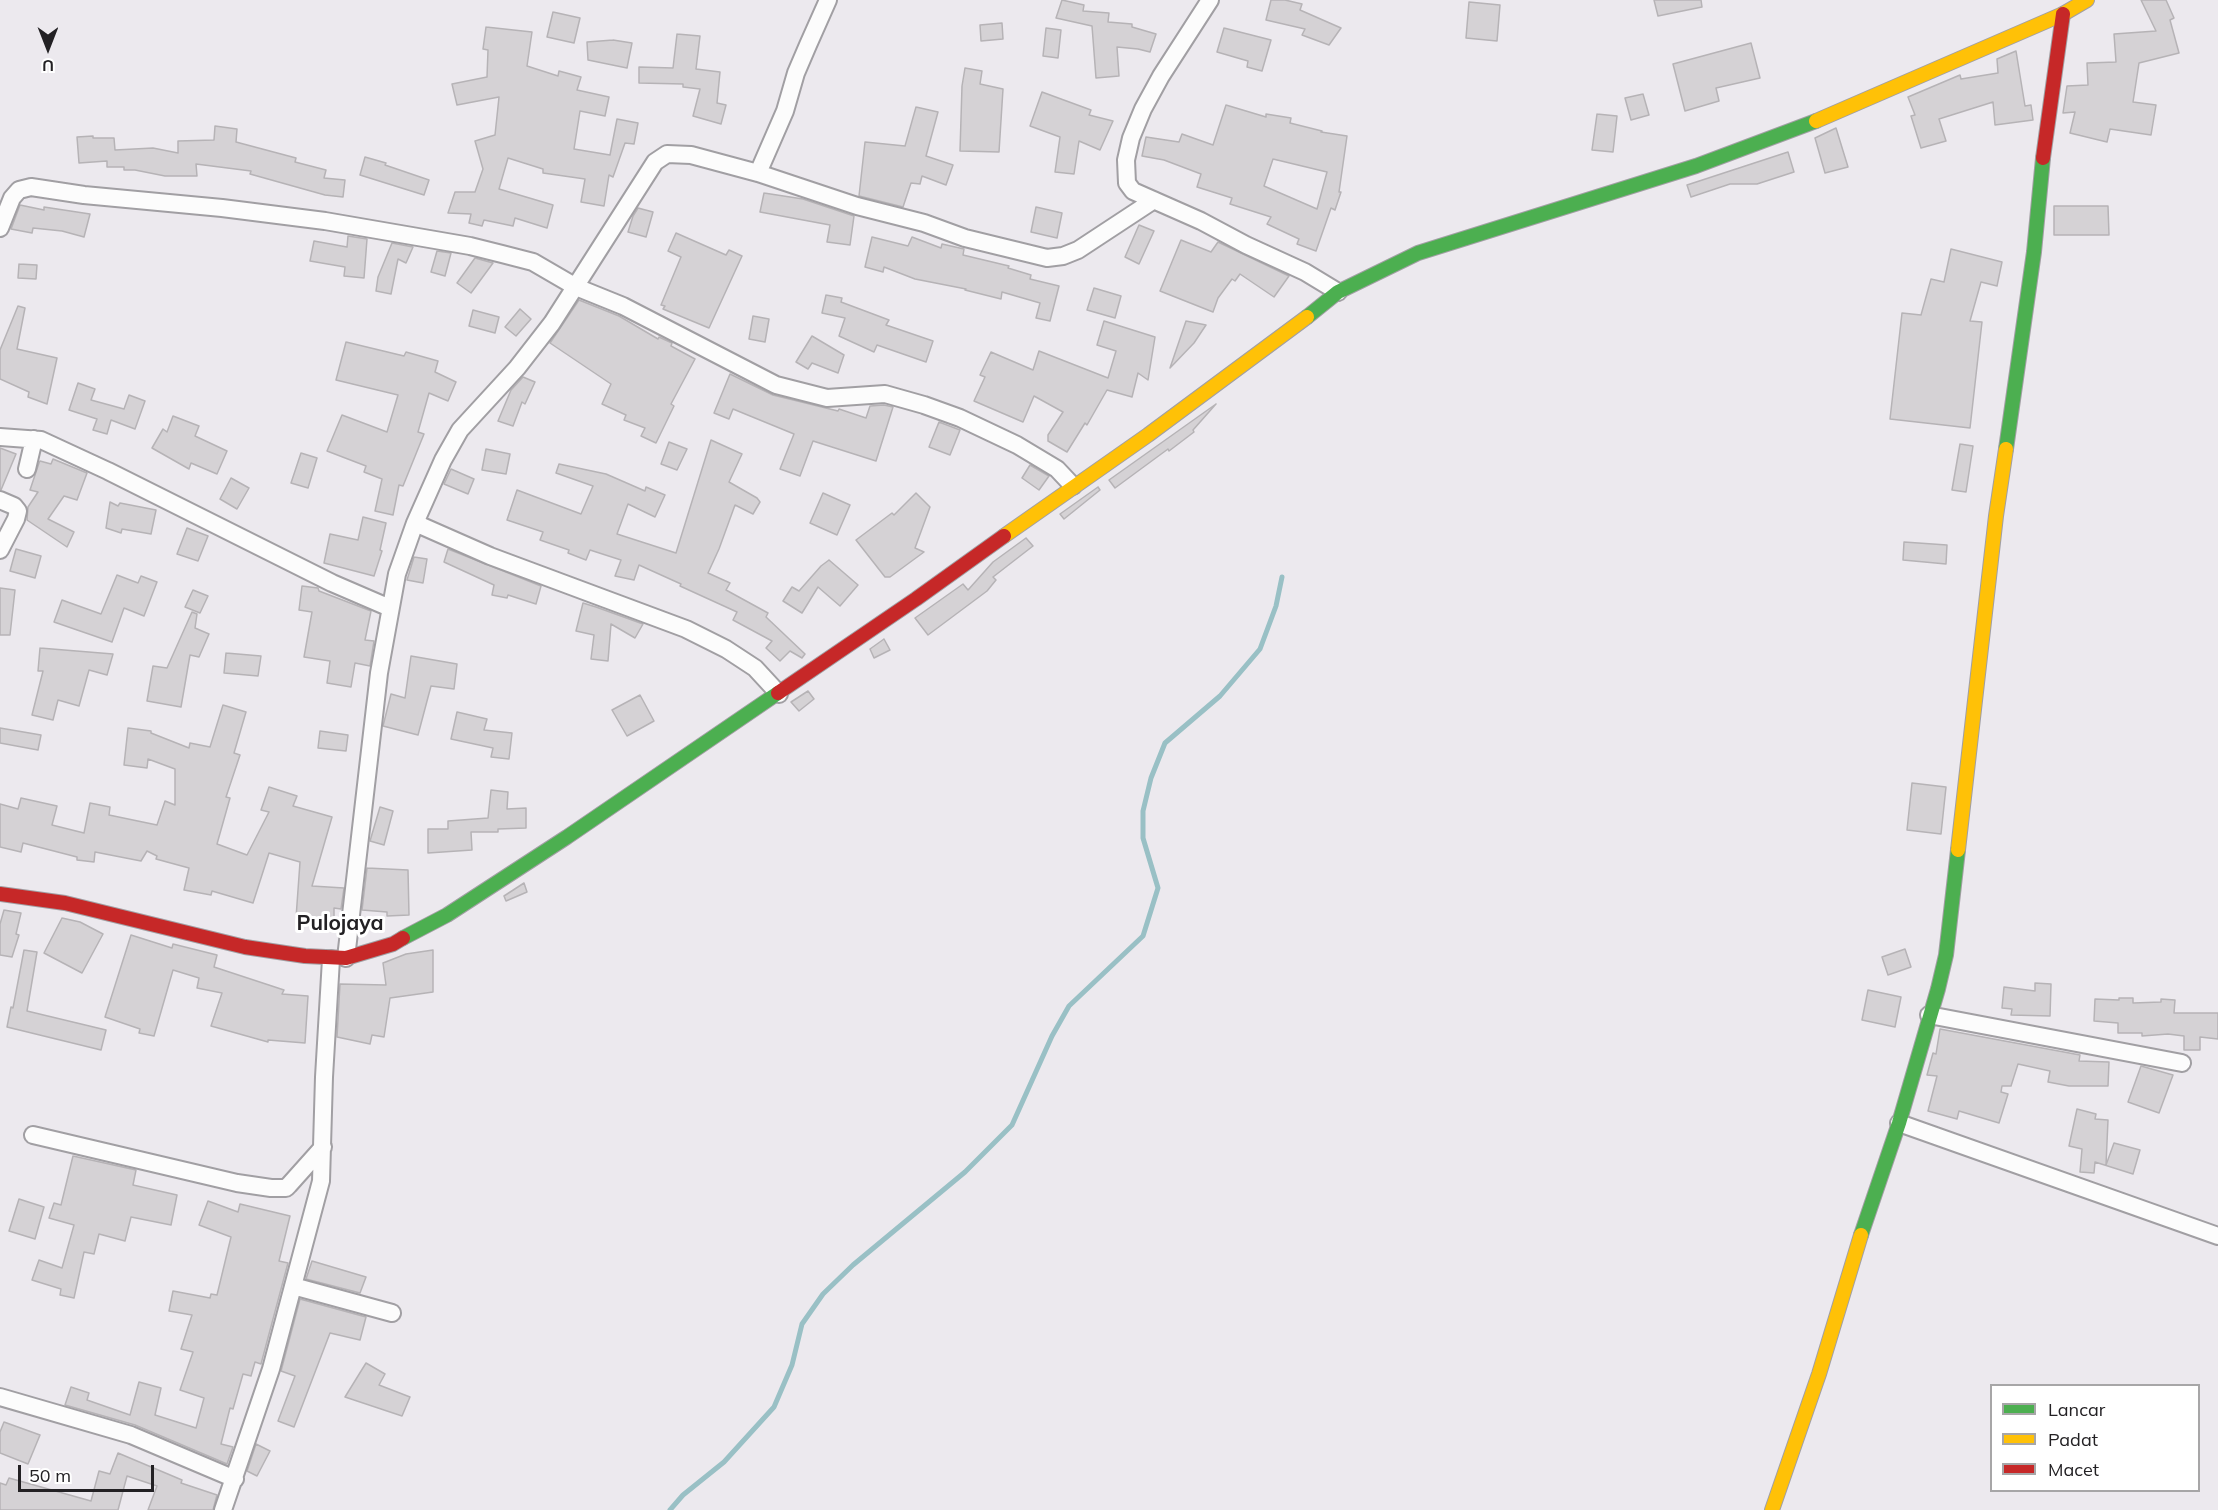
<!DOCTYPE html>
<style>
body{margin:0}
#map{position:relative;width:2218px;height:1510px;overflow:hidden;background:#ece9ee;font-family:Mulish,sans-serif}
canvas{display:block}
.legend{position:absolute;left:1990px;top:1384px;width:210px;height:108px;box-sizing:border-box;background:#fff;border:2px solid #a7a6a7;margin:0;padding:8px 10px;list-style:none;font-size:18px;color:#232124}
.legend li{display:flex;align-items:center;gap:12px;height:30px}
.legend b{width:30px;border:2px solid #a7a6a7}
.north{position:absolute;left:18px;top:18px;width:60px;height:60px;-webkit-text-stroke:4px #fff;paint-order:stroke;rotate:180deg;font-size:16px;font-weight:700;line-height:24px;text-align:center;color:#232124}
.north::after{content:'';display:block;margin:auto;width:21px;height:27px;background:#232124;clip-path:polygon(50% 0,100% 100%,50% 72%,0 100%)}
.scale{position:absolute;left:18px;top:1465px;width:136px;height:27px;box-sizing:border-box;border:3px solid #232124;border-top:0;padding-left:8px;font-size:18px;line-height:21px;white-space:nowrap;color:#232124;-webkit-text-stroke:4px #fff;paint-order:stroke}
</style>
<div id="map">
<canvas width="2218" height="1510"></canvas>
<ul class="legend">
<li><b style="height:8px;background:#4caf50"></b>Lancar</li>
<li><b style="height:8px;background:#ffc107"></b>Padat</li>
<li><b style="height:8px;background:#c62828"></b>Macet</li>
</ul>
<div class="north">U</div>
<div class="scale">50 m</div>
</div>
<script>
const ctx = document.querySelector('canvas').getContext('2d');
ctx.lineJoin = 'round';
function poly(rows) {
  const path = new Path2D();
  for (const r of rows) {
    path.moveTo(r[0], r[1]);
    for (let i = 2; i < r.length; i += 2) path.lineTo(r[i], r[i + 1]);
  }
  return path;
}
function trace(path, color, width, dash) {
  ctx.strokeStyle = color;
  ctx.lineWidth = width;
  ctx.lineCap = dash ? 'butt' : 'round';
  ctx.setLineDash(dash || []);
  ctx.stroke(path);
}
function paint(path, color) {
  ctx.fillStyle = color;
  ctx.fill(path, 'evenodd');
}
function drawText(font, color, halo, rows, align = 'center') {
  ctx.font = font + ' Mulish,sans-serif';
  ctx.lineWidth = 6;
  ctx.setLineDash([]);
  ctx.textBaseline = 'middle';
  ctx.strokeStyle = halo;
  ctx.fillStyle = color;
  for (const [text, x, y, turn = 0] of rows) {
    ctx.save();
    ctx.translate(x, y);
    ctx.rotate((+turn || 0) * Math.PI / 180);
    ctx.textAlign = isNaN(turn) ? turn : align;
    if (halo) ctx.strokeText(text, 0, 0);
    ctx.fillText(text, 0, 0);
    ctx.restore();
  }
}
const stream = poly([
 [670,1510,683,1495,724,1462,774,1407,792,1365,802,1324,823,1294,853,1265,965,1172,1012,1125,1052,1036,1069,1006,1143,936,1158,888,1143,838,1143,811,1151,778,1165,743,1220,696,1260,649,1276,606,1282,577]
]);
const building = poly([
 [1062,0,1084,5,1083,11,1109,13,1108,22,1132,24,1132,27,1156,34,1150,52,1138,49,1117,47,1119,76,1096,78,1092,26,1056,18,1062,0],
 [1271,0,1285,0,1302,4,1300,10,1341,28,1329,45,1302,35,1305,29,1266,20,1271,0],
 [1654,0,1701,0,1702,7,1658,16,1654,0],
 [2141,0,2166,0,2174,18,2170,20,2179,53,2139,63,2133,102,2156,105,2151,135,2110,129,2107,142,2070,133,2075,112,2063,113,2067,86,2088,85,2087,63,2116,62,2114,34,2156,31,2141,0],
 [1469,2,1500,5,1497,41,1466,38,1469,2],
 [553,12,580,18,574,43,547,37,553,12],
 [1002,23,1003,39,981,41,980,25,1002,23],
 [486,27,532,32,527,66,558,76,559,71,581,77,577,90,609,97,605,116,580,111,574,149,610,155,617,119,638,123,634,144,625,143,613,177,609,175,604,206,581,202,585,179,543,173,543,169,508,158,499,189,553,205,547,228,515,218,513,226,484,220,482,226,469,223,471,214,448,213,455,192,475,192,483,169,475,141,495,135,499,97,457,105,452,84,487,77,488,50,483,49,486,27],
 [1046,28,1061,30,1058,58,1043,56,1046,28],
 [1224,28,1271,40,1262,71,1247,67,1248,61,1217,52,1224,28],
 [677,34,700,36,696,69,720,72,717,103,726,105,721,124,693,116,700,89,683,87,683,84,639,83,639,67,673,68,677,34],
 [613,40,632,43,627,68,588,60,587,42,613,40],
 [1751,43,1760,78,1716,88,1719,101,1685,111,1673,64,1751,43],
 [2016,51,2025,106,2031,105,2033,120,1995,125,1993,102,1939,119,1946,141,1921,148,1911,116,1915,115,1908,97,1960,75,1961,79,1998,73,1997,59,2016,51],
 [965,68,982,71,980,84,1003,89,999,152,960,151,962,86,965,68],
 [1042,92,1091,110,1089,115,1113,121,1100,150,1079,141,1074,174,1055,172,1060,137,1030,126,1042,92],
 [1643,94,1649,115,1631,120,1625,98,1643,94],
 [1226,105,1266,117,1266,114,1291,118,1290,123,1322,131,1321,132,1347,136,1339,192,1341,192,1335,210,1331,208,1316,251,1297,244,1299,239,1267,224,1271,217,1230,204,1232,198,1197,187,1201,174,1164,160,1142,156,1146,137,1179,142,1182,134,1213,145,1226,105],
 [1273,159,1327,172,1317,209,1264,186,1273,159],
 [916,107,938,112,926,156,953,165,946,185,922,176,920,184,911,183,903,207,859,196,865,142,905,146,916,107],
 [1597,114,1617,116,1613,152,1592,150,1597,114],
 [215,126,237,129,236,142,296,158,295,162,326,170,324,178,345,180,343,197,325,195,250,174,251,171,196,164,197,176,165,176,135,170,124,170,124,167,107,167,107,161,79,163,77,137,93,136,93,138,114,138,115,150,153,148,178,153,178,141,214,140,215,126],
 [1836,128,1848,167,1825,173,1815,138,1836,128],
 [1788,152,1794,172,1757,184,1730,184,1691,197,1687,185,1788,152],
 [365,157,386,163,385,165,429,180,424,195,360,175,365,157],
 [764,193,803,199,854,216,850,245,827,242,830,225,760,212,764,193],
 [20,205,44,210,44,207,90,214,84,237,62,231,33,228,32,233,11,229,20,205],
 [2054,206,2108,206,2109,235,2054,235,2054,206],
 [1036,207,1062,213,1057,238,1031,232,1036,207],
 [638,208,653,212,646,237,628,232,633,216,638,208],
 [1139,225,1154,231,1139,264,1125,257,1139,225],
 [676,233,726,255,729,250,742,256,709,328,663,309,665,306,661,305,681,257,668,251,676,233],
 [348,236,367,239,364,278,344,276,345,267,310,261,314,241,347,247,348,236],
 [872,237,908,246,912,237,941,248,942,244,964,249,963,255,1009,266,1008,268,1031,275,1030,279,1059,286,1050,321,1036,318,1040,303,1002,292,1001,299,965,290,966,289,915,279,884,267,883,272,865,267,872,237],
 [1181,240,1211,252,1218,242,1289,276,1274,297,1240,274,1235,281,1232,279,1218,298,1213,312,1160,291,1181,240],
 [392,243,413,247,406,263,398,259,391,294,376,291,378,277,392,243],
 [1951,249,2002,262,1997,286,1981,282,1970,321,1982,322,1970,428,1890,419,1902,313,1921,315,1931,279,1944,282,1951,249],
 [437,251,451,253,445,276,431,272,437,251],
 [475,258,493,263,471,293,457,283,475,258],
 [19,264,37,265,36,279,18,278,19,264],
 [1094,288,1121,296,1115,318,1087,310,1094,288],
 [826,295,842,298,841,302,889,320,886,325,933,341,926,362,877,345,874,352,839,336,845,318,822,313,826,295],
 [579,300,619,316,658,339,659,337,672,343,671,346,695,359,671,404,674,406,656,443,641,436,645,428,624,420,626,415,602,404,611,384,550,343,579,300],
 [18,306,25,308,17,349,57,358,47,404,28,397,29,392,0,379,0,350,18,306],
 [520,309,531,319,516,336,505,327,520,309],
 [473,310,499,317,495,333,469,326,473,310],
 [753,316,769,319,765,342,749,339,753,316],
 [1104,321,1155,337,1148,380,1138,373,1132,397,1107,390,1087,425,1085,423,1067,452,1048,441,1048,435,1063,412,1034,396,1023,422,974,401,985,377,980,375,991,352,1033,370,1039,351,1108,378,1116,351,1097,345,1104,321],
 [1186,321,1206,325,1194,343,1170,368,1186,321],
 [812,336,844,355,838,373,812,363,808,369,796,362,812,336],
 [346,342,404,356,406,352,438,361,435,372,456,382,448,401,429,393,418,432,424,434,403,486,399,485,393,515,375,511,382,479,364,472,366,466,327,451,342,415,387,432,398,395,336,380,346,342],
 [730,374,773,395,838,411,839,409,866,418,870,406,884,405,893,407,876,461,813,441,800,476,780,469,794,434,733,409,729,419,714,413,730,374],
 [523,377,535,382,525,404,522,402,513,426,498,421,511,390,523,377],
 [78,383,95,389,91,400,124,409,129,395,145,401,135,429,111,420,107,434,93,430,97,419,69,410,78,383],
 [1216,404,1193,430,1194,432,1169,451,1168,449,1115,488,1109,480,1216,404],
 [173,416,199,426,195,436,227,451,217,474,191,463,189,469,152,448,163,429,167,432,173,416],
 [939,422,960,430,950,455,929,447,939,422],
 [711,440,742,454,729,482,757,498,760,502,753,514,735,505,719,549,708,573,730,583,726,590,768,613,766,617,805,654,802,658,790,651,780,661,766,648,772,641,733,620,737,612,680,586,681,584,639,565,634,580,615,576,621,560,590,550,586,560,568,553,569,550,540,540,543,532,507,520,517,490,581,514,593,486,556,473,559,464,606,474,645,491,646,487,665,495,655,517,628,504,617,534,676,553,711,440],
 [669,442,687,449,677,470,661,464,669,442],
 [1960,444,1973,446,1966,492,1952,490,1960,444],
 [0,448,16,454,1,490,0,490,0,448],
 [486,449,510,454,506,474,482,470,486,449],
 [301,453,317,458,308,488,291,483,301,453],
 [53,459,87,473,77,500,64,496,48,519,74,532,67,547,27,520,28,507,38,492,30,490,39,463,40,461,51,464,53,459],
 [1030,465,1049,476,1039,490,1022,478,1030,465],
 [451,469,474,479,468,494,444,484,451,469],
 [231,478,249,488,237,509,220,499,231,478],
 [1098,487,1100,490,1064,519,1060,514,1098,487],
 [823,493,850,505,837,535,810,523,823,493],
 [916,493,930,507,915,548,924,552,890,577,885,577,856,540,892,513,894,515,916,493],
 [110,502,118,506,120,503,156,510,151,534,122,529,121,533,106,528,110,502],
 [363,517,386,523,380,550,382,551,374,576,324,563,330,534,358,540,363,517],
 [187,528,208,536,198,561,177,554,187,528],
 [1026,538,1033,546,993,577,996,580,987,591,928,635,915,618,963,584,968,590,993,562,1026,538],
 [1904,542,1947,545,1946,564,1903,560,1904,542],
 [16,549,41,556,35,578,10,571,16,549],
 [448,549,541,586,536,604,508,595,507,598,492,595,494,585,444,562,448,549],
 [414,557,427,559,423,583,407,580,414,557],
 [829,560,858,585,840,606,818,587,802,613,783,601,792,587,799,591,821,566,829,560],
 [117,575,138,583,141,576,157,582,144,616,124,608,112,642,54,622,62,600,101,614,117,575],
 [302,586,318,588,319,591,371,611,365,640,374,641,370,666,355,663,351,687,327,683,330,661,304,657,312,612,299,610,302,586],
 [0,588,15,590,10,635,0,635,0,588],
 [193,590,208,596,200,613,185,607,193,590],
 [583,603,596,607,643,624,635,638,611,624,608,661,591,659,594,635,576,631,583,603],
 [192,612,197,614,195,628,209,634,199,657,190,655,181,707,147,701,153,666,167,668,192,612],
 [884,639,890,650,874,658,870,649,884,639],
 [40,648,113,654,107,675,89,670,79,706,58,700,53,720,32,715,43,671,38,671,40,648],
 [226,653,261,656,258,676,224,673,226,653],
 [411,656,457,664,454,689,431,686,418,735,383,726,391,694,405,698,411,656],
 [808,691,814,699,799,711,791,702,808,691],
 [640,695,654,721,627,736,612,710,640,695],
 [223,705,246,712,234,753,240,755,226,797,230,798,217,844,247,855,269,812,261,810,269,787,297,796,293,806,332,817,312,886,344,888,341,909,334,908,334,921,296,918,300,862,269,853,253,903,212,891,211,895,184,890,189,868,156,859,157,856,147,851,141,861,95,852,94,862,77,860,77,857,23,843,21,852,0,847,0,804,18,809,21,798,57,806,52,825,84,833,90,803,110,807,109,815,157,825,165,801,175,805,175,769,148,759,147,768,124,765,128,728,151,731,151,733,189,748,190,743,210,747,223,705],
 [457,712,487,719,484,730,512,733,509,759,491,757,493,748,451,739,457,712],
 [0,728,41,735,38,750,0,743,0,728],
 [320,731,348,735,346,751,318,748,320,731],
 [1912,783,1946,787,1941,834,1907,830,1912,783],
 [491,790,508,792,507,809,526,808,526,828,498,829,498,832,471,832,472,850,428,853,428,829,448,829,448,821,488,818,491,790],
 [380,807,393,811,384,845,370,841,380,807],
 [367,868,408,870,409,915,387,916,387,912,362,910,367,868],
 [524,883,527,892,506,901,504,896,524,883],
 [4,910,21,913,16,934,19,935,12,957,0,955,0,924,4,910],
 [62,918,80,922,103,934,82,973,44,953,62,918],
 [131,935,172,948,173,944,217,955,214,967,284,990,282,994,308,996,305,1043,268,1040,268,1042,211,1026,222,993,197,988,199,978,173,970,154,1036,139,1033,140,1029,105,1017,131,935],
 [1905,949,1911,967,1888,975,1882,957,1905,949],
 [24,950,37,952,27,1011,106,1030,101,1050,7,1027,11,1007,13,1008,24,950],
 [433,950,433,992,390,998,384,1037,372,1035,370,1044,337,1037,340,984,386,985,383,963,406,954,433,950],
 [2035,983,2051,984,2050,1016,2011,1015,2012,1009,2002,1008,2004,987,2035,991,2035,983],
 [1868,990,1901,997,1895,1027,1862,1020,1868,990],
 [2119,998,2133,998,2133,1003,2161,1002,2161,999,2175,1000,2174,1013,2218,1013,2218,1039,2200,1037,2200,1050,2184,1050,2184,1036,2168,1034,2142,1036,2142,1033,2118,1033,2118,1023,2094,1021,2095,999,2119,1000,2119,998],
 [1940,1029,2080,1055,2079,1061,2109,1062,2108,1086,2069,1086,2048,1082,2050,1071,2018,1064,2011,1086,2002,1086,2001,1092,2008,1094,1999,1123,1959,1111,1957,1119,1928,1111,1937,1076,1927,1075,1933,1053,1936,1054,1940,1029],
 [2141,1066,2173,1075,2159,1113,2128,1102,2141,1066],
 [2077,1109,2096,1114,2095,1119,2108,1120,2106,1165,2114,1143,2140,1150,2133,1174,2095,1162,2094,1173,2080,1172,2082,1149,2069,1146,2077,1109],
 [73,1156,136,1170,133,1185,177,1195,171,1225,131,1217,125,1241,99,1234,94,1254,84,1252,74,1298,60,1295,61,1289,32,1280,39,1260,62,1268,74,1225,49,1218,54,1203,61,1205,73,1156],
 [19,1199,44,1207,35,1239,9,1231,19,1199],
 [208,1201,238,1212,240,1204,290,1216,279,1261,288,1263,261,1364,255,1362,251,1376,243,1374,233,1409,230,1408,221,1444,233,1447,227,1464,135,1425,65,1405,71,1387,89,1393,87,1400,130,1415,139,1382,161,1388,155,1415,196,1428,204,1398,180,1390,193,1352,181,1349,192,1315,169,1311,173,1291,210,1298,211,1294,217,1295,231,1237,199,1225,208,1201],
 [312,1261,366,1277,360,1293,306,1279,312,1261],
 [300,1299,366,1317,360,1340,330,1333,294,1427,278,1421,295,1376,281,1371,300,1299],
 [366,1363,385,1374,379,1385,410,1397,402,1416,345,1397,366,1363],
 [4,1422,40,1435,28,1464,0,1453,0,1432,4,1422],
 [256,1444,270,1451,257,1476,247,1471,256,1444],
 [118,1453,182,1480,181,1483,217,1495,213,1510,148,1510,157,1486,127,1476,118,1510,0,1510,0,1483,6,1485,9,1478,91,1501,99,1471,110,1474,118,1453]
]);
const street = poly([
 [1210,0,1161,76,1143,109,1131,138,1126,160,1127,183,1133,191,1201,221,1246,245,1305,272,1338,292],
 [758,173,785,111,796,73,808,45,828,0],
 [0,228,12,198,19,190,31,187,84,195,222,208,325,221,470,246,502,254,533,262,576,287,623,306,776,385,827,398,885,394,924,405,960,418,1017,445,1057,469,1073,486],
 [0,437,41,440,108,471,332,583,390,608],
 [27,469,34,439],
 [0,500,14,506,18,511,16,519,0,550],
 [415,523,490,556,686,629,726,649,755,668,779,694],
 [346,958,379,673,397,574,415,523,443,460,460,430,517,368,552,323,655,162,667,154,691,155,758,173,857,206,924,223,965,238,1047,258,1063,256,1078,250,1154,200],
 [1929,1015,2182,1063],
 [1899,1123,2218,1236],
 [33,1135,237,1183,271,1188,286,1188,289,1185,323,1147],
 [293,1286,392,1313],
 [0,1397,131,1435,235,1479],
 [223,1510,271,1369,321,1181,324,1077,331,959]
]);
const fast = poly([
 [1307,317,1338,292,1418,253,1696,166,1816,121],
 [2006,449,2034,252,2043,158],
 [403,938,447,915,567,837,778,693],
 [1861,1235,1899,1123,1938,989,1946,955,1958,850]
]);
const slow = poly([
 [1816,121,2063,14,2087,0],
 [1004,536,1148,435,1307,317],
 [1958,850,1996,516,2006,449],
 [1772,1510,1819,1374,1861,1235]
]);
const jam = poly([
 [2043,158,2063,14],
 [778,693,916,599,1004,536],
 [0,894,65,903,245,947,305,956,346,958,393,944,403,938]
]);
const quarterNames = [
 ["Pulojaya",340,924]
];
trace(stream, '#99c0c5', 5);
paint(building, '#d5d2d5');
trace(building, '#b6b3b6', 1.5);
trace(street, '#a19fa3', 20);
trace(fast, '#a19fa3', 16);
trace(slow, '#a19fa3', 16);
trace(jam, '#a19fa3', 16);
trace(street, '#fcfcfc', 16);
trace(fast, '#4caf50', 14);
trace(slow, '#ffc107', 14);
trace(jam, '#c62828', 14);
drawText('bold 21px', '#232124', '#fff', quarterNames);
</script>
